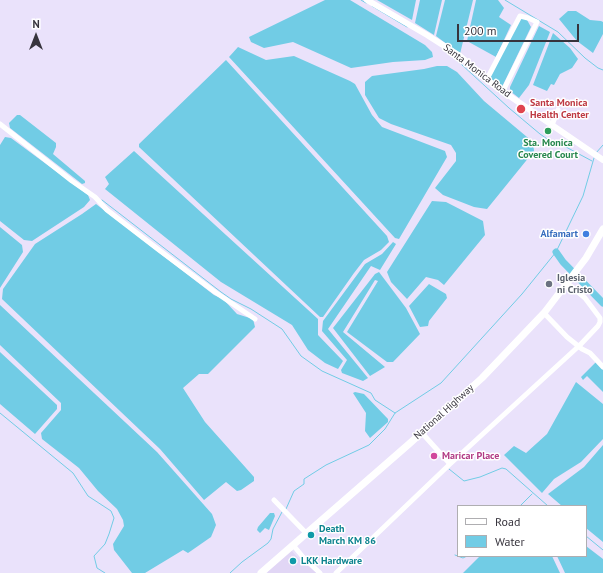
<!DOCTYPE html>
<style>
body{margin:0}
#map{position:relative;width:603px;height:573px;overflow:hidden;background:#eae2fb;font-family:"PT Sans",sans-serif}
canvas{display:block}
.legend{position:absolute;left:457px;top:505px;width:130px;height:52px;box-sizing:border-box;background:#fff;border:1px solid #afaeb1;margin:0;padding:5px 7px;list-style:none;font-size:12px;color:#37343d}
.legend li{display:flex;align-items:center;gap:8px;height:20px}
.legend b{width:20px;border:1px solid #afaeb1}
.north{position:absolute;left:16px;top:16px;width:40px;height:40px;-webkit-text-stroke:3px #fff;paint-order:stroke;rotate:0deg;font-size:11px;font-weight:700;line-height:16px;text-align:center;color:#37343d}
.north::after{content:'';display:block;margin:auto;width:14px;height:18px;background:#37343d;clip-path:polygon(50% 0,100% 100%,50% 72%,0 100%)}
.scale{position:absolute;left:457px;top:24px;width:122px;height:18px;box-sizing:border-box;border:2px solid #37343d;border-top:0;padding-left:5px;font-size:12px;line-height:14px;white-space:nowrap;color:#37343d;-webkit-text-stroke:3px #fff;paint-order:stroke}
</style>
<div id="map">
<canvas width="603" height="573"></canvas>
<ul class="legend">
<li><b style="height:5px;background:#fff"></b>Road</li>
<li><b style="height:11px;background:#71cce5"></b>Water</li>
</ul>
<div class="north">N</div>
<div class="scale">200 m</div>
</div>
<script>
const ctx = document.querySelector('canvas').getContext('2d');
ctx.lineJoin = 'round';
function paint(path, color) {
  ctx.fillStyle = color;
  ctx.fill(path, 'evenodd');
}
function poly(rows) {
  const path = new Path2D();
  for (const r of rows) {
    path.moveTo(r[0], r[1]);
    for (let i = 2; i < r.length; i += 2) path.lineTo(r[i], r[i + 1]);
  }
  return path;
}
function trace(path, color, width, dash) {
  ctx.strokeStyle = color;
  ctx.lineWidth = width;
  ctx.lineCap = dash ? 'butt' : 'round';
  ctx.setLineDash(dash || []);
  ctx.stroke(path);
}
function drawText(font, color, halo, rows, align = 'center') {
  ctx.font = font + ' "PT Sans",sans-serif';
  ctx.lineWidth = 3;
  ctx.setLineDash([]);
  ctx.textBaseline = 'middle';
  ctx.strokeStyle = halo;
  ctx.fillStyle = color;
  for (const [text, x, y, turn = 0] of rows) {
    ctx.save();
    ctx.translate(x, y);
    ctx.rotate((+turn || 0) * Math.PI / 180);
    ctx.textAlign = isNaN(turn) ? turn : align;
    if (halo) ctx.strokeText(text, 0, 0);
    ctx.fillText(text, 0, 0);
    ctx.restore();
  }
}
const built = poly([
 [291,550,299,559,317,573,268,573,267,572]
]);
const water = poly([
 [325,0,350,0,425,45,432,52,433,57,425,60,393,62,351,68,293,42,264,48,251,42,249,37],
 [377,0,416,0,412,20],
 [420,0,442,0,434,35,415,23],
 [445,0,473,0,460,54,436,36],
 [476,0,498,0,504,8,499,17,511,25,496,57,467,41],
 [568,11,576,11,590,20,601,21,603,22,603,34,593,53,577,41,559,19],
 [520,17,527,20,531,27,502,87,491,79,491,75],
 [539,26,550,32,529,85,519,98,510,91,510,87],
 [553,33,570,48,578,59,572,68,560,74,554,85,551,84,547,91,533,85],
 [238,47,266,60,294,56,350,81,355,84,372,115,382,127,445,151,447,157,399,239,395,238,229,57],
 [226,60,387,236,389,242,381,250,364,260,354,273,323,317,320,317,139,147,139,144],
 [437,66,447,66,457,72,484,101,533,142,534,151,487,209,474,207,443,195,435,188,456,161,456,153,451,145,391,124,379,118,365,95,365,82,372,76,424,69],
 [17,115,20,115,56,143,56,147,53,154,85,181,85,183,82,184,10,128,9,123],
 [5,137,11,138,88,195,90,200,84,207,32,241,24,240,0,221,0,145],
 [134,151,318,319,318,335,343,361,338,369,325,363,308,350,292,325,221,282,105,189,109,184,105,177],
 [432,201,446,202,483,221,485,235,444,285,438,280,426,277,407,299,391,282,387,272],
 [96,204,214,295,223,299,237,314,253,319,255,327,208,374,199,374,183,388,205,422,254,477,254,481,241,490,237,491,226,482,204,500,160,449,2,299,3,289,35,244,82,214],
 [0,227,22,245,23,252,0,288],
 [393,242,396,244,380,270,371,266,328,329,368,378,363,381,342,373,341,370,347,360,322,331,323,321,365,264,382,254],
 [379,272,406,308,420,334,393,362,387,362,347,332,378,281,375,280,343,332,385,367,370,376,333,328,375,274],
 [429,284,446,294,447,298,429,321,428,326,420,327,409,306],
 [0,305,157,452,212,514,216,525,211,537,188,553,183,550,145,573,132,573,114,550,113,544,124,526,123,520,117,509,98,491,79,468,42,439,41,433,61,410,61,403,0,345],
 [0,352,57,405,57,409,35,434,0,404],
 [596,362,603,368,603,392,587,376,583,380,581,377],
 [576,382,603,404,603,439,581,462,554,479,542,493,504,455,514,446,526,453,547,434],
 [355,392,364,394,388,419,388,422,370,438,365,431,366,413,353,393],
 [603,445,603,542,586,528,586,506,562,506,548,494,584,467],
 [270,513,274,513,275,516,269,530,265,528,260,533,257,530,258,527],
 [586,546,603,559,603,573,565,573,557,556,586,556],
 [480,556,552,556,560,573,463,573]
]);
const stream = poly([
 [361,0,366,3],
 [505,0,558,32,585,58,598,68,603,70],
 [372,6,407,27],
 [449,53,509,108,540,134,553,143,566,147,592,161],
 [596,153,603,145],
 [102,200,221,292,231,299,251,309,282,329,301,356,322,371,371,393,375,400,395,413],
 [0,413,73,473,88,496,111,511,114,518,109,534,105,544,94,556,97,568,105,573],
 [449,469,464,481,480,477,502,468,506,469,548,506],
 [520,506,532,494],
 [286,509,294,491,304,484,304,479,326,465,369,445,385,429,395,413,441,383,522,294,556,252,583,196,594,158],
 [586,536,603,550],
 [455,555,463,558,467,556],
 [230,573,242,562,268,543,271,539,273,529,282,512]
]);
const river = poly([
 [556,252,563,262,603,303]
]);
const minor = poly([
 [487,79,520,16,528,18,537,22,503,91],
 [0,124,72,181,95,197,107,210,159,250,215,292,255,319],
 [552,125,558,110],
 [544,313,567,337,582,349,590,353,603,367],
 [422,433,450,464],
 [274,500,307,534],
 [293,545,303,557,320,573],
 [336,573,450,464,580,345,598,326,600,322,600,318,585,298,567,283]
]);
const tertiary = poly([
 [367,0,427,35,460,56,495,86,603,160]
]);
const secondary = poly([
 [261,573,409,444,482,378,544,313,586,258,603,229]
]);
const markers = [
 [521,109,5,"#e0444e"],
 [548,131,4,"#2e9e5b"],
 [586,234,4,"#3f7fe0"],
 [549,284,4,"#6b7280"],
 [434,456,4,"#d1479c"],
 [311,535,4,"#0f9aa8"],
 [293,561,4,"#0f9aa8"]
];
const streetNames = [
 ["Santa Monica Road",477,71,37],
 ["National Highway",444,412,-42]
];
const healthNames = [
 ["Santa Monica",530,103],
 ["Health Center",530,115]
];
const leisureNames = [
 ["Sta. Monica",548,143],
 ["Covered Court",548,155]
];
const shopNames = [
 ["Alfamart",578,234]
];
const worshipNames = [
 ["Iglesia",557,278],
 ["ni Cristo",557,290]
];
const hotelNames = [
 ["Maricar Place",442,456]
];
const cultureNames = [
 ["Death",319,529],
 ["March KM 86",319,541],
 ["LKK Hardware",301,561]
];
paint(built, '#e1d6f5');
paint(water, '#71cce5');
trace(stream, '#71cce5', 1);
trace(river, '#71cce5', 7);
trace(minor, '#fff', 5);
trace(tertiary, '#fff', 6);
trace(secondary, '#fff', 7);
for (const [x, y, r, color] of markers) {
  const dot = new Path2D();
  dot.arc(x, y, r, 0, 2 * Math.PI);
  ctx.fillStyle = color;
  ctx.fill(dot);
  trace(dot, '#fff', 1.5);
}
drawText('10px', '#37343d', '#fff', streetNames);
drawText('bold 10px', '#be3a42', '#fff', healthNames, 'left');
drawText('bold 10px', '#27864d', '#fff', leisureNames);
drawText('bold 10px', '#366cbe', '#fff', shopNames, 'right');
drawText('bold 10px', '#5b616d', '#fff', worshipNames, 'left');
drawText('bold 10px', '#b23c85', '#fff', hotelNames, 'left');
drawText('bold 10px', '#0d838f', '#fff', cultureNames, 'left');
</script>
